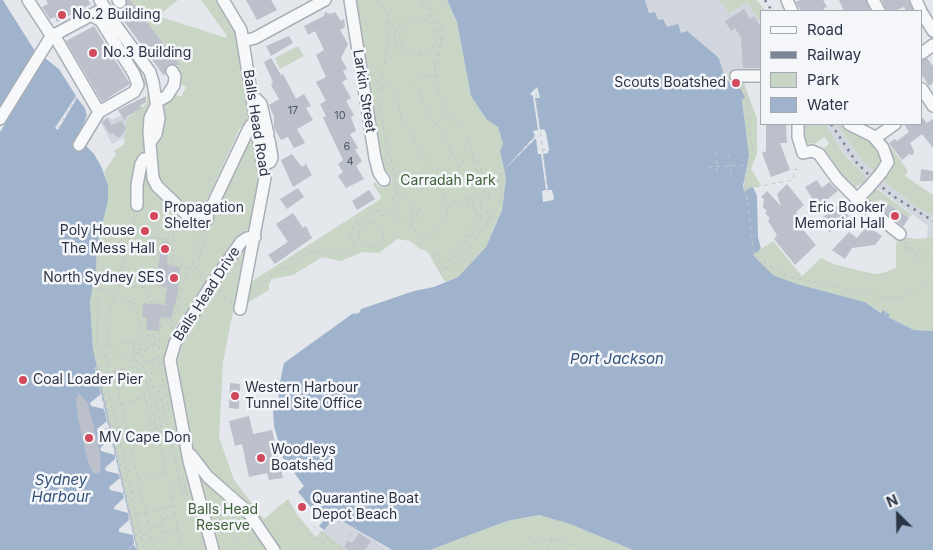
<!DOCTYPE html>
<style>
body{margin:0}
#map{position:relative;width:933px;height:550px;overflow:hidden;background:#e4e7ec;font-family:Inter,sans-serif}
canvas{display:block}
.legend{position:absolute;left:760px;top:10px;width:162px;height:115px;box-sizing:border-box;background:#f4f6f9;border:1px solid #a4a8b1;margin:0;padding:6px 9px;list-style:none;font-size:15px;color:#2b3445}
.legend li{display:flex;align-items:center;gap:10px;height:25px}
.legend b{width:25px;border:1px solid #a4a8b1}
.north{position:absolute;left:873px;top:490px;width:50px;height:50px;-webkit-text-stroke:4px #f4f6f9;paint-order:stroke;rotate:337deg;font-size:14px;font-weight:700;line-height:20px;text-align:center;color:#2b3445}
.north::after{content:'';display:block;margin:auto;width:18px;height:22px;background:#2b3445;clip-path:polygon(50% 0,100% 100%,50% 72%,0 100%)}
</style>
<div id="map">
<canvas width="933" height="550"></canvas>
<ul class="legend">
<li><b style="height:6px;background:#f7f8fa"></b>Road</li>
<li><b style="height:6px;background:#7d8696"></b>Railway</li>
<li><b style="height:14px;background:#c9d6c5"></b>Park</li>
<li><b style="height:14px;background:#9fb4cc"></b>Water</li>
</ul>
<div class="north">N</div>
</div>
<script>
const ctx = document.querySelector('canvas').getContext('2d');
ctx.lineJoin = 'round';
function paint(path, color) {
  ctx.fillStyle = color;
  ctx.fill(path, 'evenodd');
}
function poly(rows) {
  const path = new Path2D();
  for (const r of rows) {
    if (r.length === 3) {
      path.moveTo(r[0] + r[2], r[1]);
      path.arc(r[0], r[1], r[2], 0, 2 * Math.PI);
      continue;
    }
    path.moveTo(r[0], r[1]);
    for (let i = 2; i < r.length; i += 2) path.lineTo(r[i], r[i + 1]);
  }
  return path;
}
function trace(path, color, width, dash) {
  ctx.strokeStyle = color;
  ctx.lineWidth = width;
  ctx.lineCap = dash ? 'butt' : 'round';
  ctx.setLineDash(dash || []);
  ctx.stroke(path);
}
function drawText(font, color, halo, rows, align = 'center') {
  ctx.font = font + ' Inter,sans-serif';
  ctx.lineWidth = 5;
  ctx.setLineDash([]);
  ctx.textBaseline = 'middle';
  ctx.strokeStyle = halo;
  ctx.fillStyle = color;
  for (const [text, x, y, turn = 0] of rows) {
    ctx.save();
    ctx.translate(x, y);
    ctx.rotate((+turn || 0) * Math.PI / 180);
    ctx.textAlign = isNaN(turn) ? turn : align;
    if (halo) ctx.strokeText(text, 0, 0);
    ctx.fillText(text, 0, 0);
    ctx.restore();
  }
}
const built = poly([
 [645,0,719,0,729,13,748,3,762,25,762,71,724,76,719,57,681,33,667,28,663,19,658,21,649,13],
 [128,112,126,137,112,144,100,121,107,117,112,120],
 [825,124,837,124,861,159,882,180,914,205,933,216,933,237,927,237,928,226,865,178,833,139],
 [335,517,388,549,392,550,347,550,322,531]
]);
const green = poly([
 [130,0,178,0,158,16,226,38,227,36,201,0,217,0,237,29,251,116,244,127,240,128,205,204,198,208,188,208,162,184,159,176,155,153,164,105,173,93,181,97,186,87,179,83,175,68,179,64],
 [354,0,447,0,457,22,471,96,487,120,498,127,503,144,500,151,506,178,502,209,486,247,458,277,445,282,427,251,420,249,410,241,397,239,379,253,363,252,341,261,322,257,293,275,272,279,269,284,269,290,244,305,249,283,382,198,373,184,375,182,379,187,384,188,392,182,391,177,379,162,380,147,376,119,373,120,362,50,364,49,359,16,356,16],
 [719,0,757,0,765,11,762,11,762,25,748,3,729,13],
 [103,17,147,82,151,101,144,114,143,132,147,132,156,190,175,210,196,223,247,137,254,135,261,179,250,228,241,234,185,318,180,320,172,334,166,354,177,356,186,337,183,336,247,242,223,362,219,437,234,480,264,519,288,499,298,516,316,537,322,531,347,550,138,550,93,349,90,302,96,268,97,245,108,201,108,186,104,172,116,154,114,151,124,144,127,118,146,104,148,89],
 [298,46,304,56,280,69,275,58],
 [731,74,743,80,757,119,757,153,751,169,761,185,743,191,747,162,744,114,742,100,726,75],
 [802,124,825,124,843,153,868,180,854,188,835,170,823,149,829,144,825,137,814,144,807,143,804,140],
 [837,124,844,124,871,142,882,162,875,173,861,159],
 [885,138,908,171,905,176,933,195,933,216,914,205,882,180,890,171,893,164,883,140],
 [875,187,880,191,912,215,909,218,880,199,874,207,865,199],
 [900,237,919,239,933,237,933,331,914,330,888,317,889,315,884,311,882,313,865,302,797,284,773,275,752,255,773,241,802,276,821,258,833,264,874,274,883,273,896,268,896,243],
 [539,515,570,524,633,550,430,550,507,521]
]);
const water = poly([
 [0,0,3,0,34,49,59,69,85,106,87,115,84,148,86,146,94,154,102,168,108,186,108,201,97,245,96,268,90,302,93,349,138,550,0,550],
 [447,0,645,0,649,13,655,12,658,20,663,19,667,27,678,24,681,33,687,31,719,58,724,75,735,89,741,89,745,98,742,100,749,155,743,186,744,191,753,187,757,196,758,237,761,249,753,255,773,275,797,284,865,302,881,313,883,310,890,315,888,317,914,330,933,331,933,550,633,550,570,524,539,515,507,521,430,550,392,550,335,517,324,530,319,526,330,514,324,513,320,518,298,492,304,486,283,458,274,426,273,410,281,409,278,392,284,363,352,314,359,313,361,309,414,291,434,287,458,277,486,247,502,210,506,178,500,151,503,144,498,127,487,120,471,96,457,22]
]);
const pier = poly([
 [3,0,6,0,36,48,61,68,87,105,89,115,80,139,76,143,87,115,85,108,77,98,58,130,55,128,76,96,59,69,45,58,0,132,0,107,35,51],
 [537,87,540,98,535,98,540,130,544,129,546,133,549,149,548,153,543,154,548,190,552,190,554,198,553,200,543,202,542,191,546,190,541,154,538,154,536,138,502,172,535,136,533,131,538,130,533,96,530,94],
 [97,367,96,369,137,550,134,545,128,550,134,544,133,535,119,532,119,529,129,520,128,513,114,509,114,507,124,498,123,493,110,490,109,487,120,478,119,474,106,471,105,468,115,459,115,455,101,451,100,448,111,439,110,435,97,432,97,429,107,421,104,409,91,406,90,403,101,394,95,368]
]);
const building = poly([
 [46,0,88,0,91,4,57,22,55,17,50,19,42,7,48,4],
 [127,0,130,0,180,65,168,65,164,76,115,9,125,8],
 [246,0,271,0,277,10,257,20],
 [800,0,823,0,827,7,824,8,825,11,801,11,796,2],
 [839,0,866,0,871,11,844,11],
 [882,0,909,0,913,11,906,11,904,7,894,11,886,11],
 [744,9,750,19,754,16,762,29,762,68,743,68,741,38,735,28,731,31,725,21],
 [325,12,331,14,335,12,341,21,344,19,345,27,340,30,348,44,341,58,347,69,343,71,347,79,342,82,351,98,346,101,354,115,351,117,356,131,350,134,358,148,355,150,362,161,356,166,364,179,346,188,338,176,343,172,338,164,343,160,323,118,326,116,320,104,326,101,316,82,326,77,316,55,324,50,315,31,308,35,304,26,324,16],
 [94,26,130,84,102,102,66,41],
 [289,36,293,43,271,56,266,46],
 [271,58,281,75,283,74,296,99,304,94,311,106,306,108,313,120,297,129,305,143,294,148,288,137,281,140,274,128,274,117,269,105,279,99,271,85,273,82,264,62],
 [927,58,933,66,933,83,929,86,922,75,922,60],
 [146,96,146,102,140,106,142,108,126,117,125,121,118,110],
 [922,117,927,123,933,119,933,148,922,134,910,143,914,151,913,155,909,154,902,160,889,143,895,139,897,141,909,132,904,124,922,124],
 [108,118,111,125,122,121,126,128,123,134,118,138,113,133,110,134,102,122],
 [766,124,786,124,787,143,780,143,790,170,771,177,762,153,766,151],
 [292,154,302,167,306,164,312,175,293,187,281,160],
 [921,169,933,171,933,181,920,181],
 [817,180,822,188,829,182,838,191,817,207,805,187],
 [787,184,804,205,796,212,802,222,799,225,816,245,795,265,774,239,777,235,768,221,770,218,765,213,767,211,763,207,764,199,761,197,767,191,781,206,777,194],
 [298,188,304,197,287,209,280,199],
 [369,190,375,199,357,210,352,201],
 [839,204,849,216,830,232,822,222,824,220,823,217],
 [888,204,909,218,903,227,883,211],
 [293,213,303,228,306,226,312,238,275,264,268,255,288,242,276,224],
 [867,226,882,236,875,245,852,248,845,259,832,250,849,232,857,238],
 [162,241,169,242,167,263,170,266,180,267,178,293,171,319,160,317,159,331,146,330,147,318,142,317,143,303,165,305,167,288,156,285],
 [230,383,240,384,239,409,229,408],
 [79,393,88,404,100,453,101,469,98,474,93,473,88,462,78,419,76,400],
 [249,416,253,434,272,430,283,478,269,480,267,473,249,477,242,444,235,446,229,421],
 [359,533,371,541,365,550,348,550,344,547,348,541,352,543]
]);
const path = poly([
 [377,0,387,12,389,30,382,85,385,89,392,85,398,100,401,120,414,137,421,153,435,169,439,169,448,215,432,235,422,240,418,233,412,230,411,211,414,209],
 [398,0,408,0],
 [422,0,438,28,440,38,434,66,439,93,449,116,468,137,479,180,472,206,477,215,476,224,453,252,446,257,433,252,432,253,445,270],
 [426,0,441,26,442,34,438,66,434,66],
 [418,37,18],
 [389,23,396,26],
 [387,45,395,43],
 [401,55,396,47,394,36,398,24,403,18],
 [371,73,380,86,382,85],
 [435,75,418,77,415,84,421,94,427,118,436,123,441,120,446,111],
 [742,85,748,102,747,115,753,151,745,178,754,254,772,268,787,276,887,298,903,297,933,276],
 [383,91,380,86,377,89,388,156],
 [536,93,548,196],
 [436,123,446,138,458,167,462,167,465,147,470,143],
 [58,128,78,95],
 [542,150,551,149],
 [716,152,717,178],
 [729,155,731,177],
 [384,158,391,157,397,192,400,191,414,209,419,209],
 [708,167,748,165],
 [488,193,489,197],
 [747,200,745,187,756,187,793,180,795,169,799,170],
 [147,206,151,220,159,231,156,239],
 [467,206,470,201],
 [448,207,459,198,462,202,465,202,467,195,470,201,469,208,471,208],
 [419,209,421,210,417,218,415,217,419,209],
 [393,210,400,220,410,212],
 [842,212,851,205],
 [383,216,393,216],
 [371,235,12],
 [486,225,493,217,502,195,501,182,497,178,536,136,539,136],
 [133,236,172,240],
 [907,241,904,248,911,246,907,251,920,248,911,259,933,254],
 [354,245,350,240,355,224,379,210,382,216,392,210,395,207,392,199,397,195,397,192],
 [159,256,161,239],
 [192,264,195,245,201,235],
 [192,265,197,262,201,248,205,241,206,239,201,234],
 [175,267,172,253,175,217],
 [445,269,449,260,456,254,479,226,481,215,473,206],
 [440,273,461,259,489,220,489,214,479,205,485,193,484,181,480,162,476,164],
 [101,280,98,294,96,348,100,355,106,357,107,362,130,357,131,361],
 [117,285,150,288,148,301,163,303],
 [100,289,115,291],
 [219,290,227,301,232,302],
 [253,294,275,271,289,267,308,252,335,253,337,256,361,242],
 [112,303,134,301,143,339],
 [885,315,886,312],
 [163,319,174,322],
 [171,330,187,270,191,270,191,268],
 [138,340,142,359],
 [132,342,133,346,143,344],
 [156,345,153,334,160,333,169,265,182,260,181,266,196,268,203,281],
 [109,346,142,339],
 [151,346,156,345],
 [147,347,147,350],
 [134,353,137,353],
 [145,353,142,339,145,341,145,336,153,334],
 [131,356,141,354],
 [106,357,111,303,137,214],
 [159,358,160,333],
 [155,359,159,358,169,411],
 [136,360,153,428,157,428,182,550],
 [138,364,152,361,154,369,150,376,161,427,157,428,156,425],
 [97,368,95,368,137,550],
 [98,368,109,365],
 [97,370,101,376,139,550],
 [99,370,103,369,104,373],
 [114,371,121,403,145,398],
 [104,373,144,550],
 [105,373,137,366],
 [154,387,158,386,168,430,173,434],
 [159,388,161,387,161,380],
 [113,405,121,403,154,550],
 [93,423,98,430,108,428],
 [117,427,125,425],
 [159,432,168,430,183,496],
 [122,449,130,448],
 [127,472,135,470],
 [183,476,189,504],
 [138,479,166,473],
 [131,492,140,490],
 [172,497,185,494,183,487,185,486],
 [230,509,233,519,249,535,253,550],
 [136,514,173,506],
 [214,518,217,519,248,550],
 [162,520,175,517],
 [313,526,341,549],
 [149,528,162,527],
 [165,532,178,529],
 [308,534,335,550],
 [141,536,149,534],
 [153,542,164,539,159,509],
 [155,550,167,547,168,550],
 [341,550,370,503],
 [510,550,553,538,588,550],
 [548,550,552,539]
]);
const minor = poly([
 [28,0,49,32,54,35,97,12],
 [100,0,117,27,150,72,153,82,159,119,156,134,151,141],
 [118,0,120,2],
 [223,0,241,30,265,178,240,309],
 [350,0,375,158,379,173,384,180],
 [787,0,792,11],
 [873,0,879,11],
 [916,0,921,11],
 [922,13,933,31],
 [54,35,99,112,134,92,138,85,134,74,101,21,91,15],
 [243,41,255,38,325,0],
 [922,53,933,45],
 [736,76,762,76],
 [922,89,933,106],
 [253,100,256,99,261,104,268,134],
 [156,102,167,96,174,85,175,76,172,71],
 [156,106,150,118,149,132,153,178,157,186,187,215,201,215,211,208,248,130,251,125,256,123],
 [0,119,52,35],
 [798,124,798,137,803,153,812,151,819,154,837,179,857,199,869,187],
 [849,124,873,136,883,148,888,162,881,173],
 [875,138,895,124],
 [79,145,99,112],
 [263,165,270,162,272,158,269,140],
 [857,199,900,234],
 [137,205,137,185,141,164,144,159,150,158],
 [196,216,198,222,204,224,207,219,208,212],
 [191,455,208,477,248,512,274,550],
 [213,550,189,461,170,360,175,343,210,287,241,242,247,238,255,237]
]);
const rail = poly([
 [765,0,772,11],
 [831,124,857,163,878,184,893,196,933,221]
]);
const pathBridge = poly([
 [84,8,86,11,91,9,87,9],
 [121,69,125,68,127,72,124,70],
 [133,346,135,350,151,346],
 [134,349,136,360],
 [137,353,147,350],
 [155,359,142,362,156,425]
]);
const minorBridge = poly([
 [869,187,881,173]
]);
const markers = [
 [62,15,5,"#d1495b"],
 [93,53,5,"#d1495b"],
 [736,83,5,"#d1495b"],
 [154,216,5,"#d1495b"],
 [895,216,5,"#d1495b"],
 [145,231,5,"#d1495b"],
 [165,249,5,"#d1495b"],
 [174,278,5,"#d1495b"],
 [23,380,5,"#d1495b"],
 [235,396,5,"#d1495b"],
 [89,438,5,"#d1495b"],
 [261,458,5,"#d1495b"],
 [302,507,5,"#d1495b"]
];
const numberNames = [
 ["17",293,111],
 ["10",340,116],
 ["6",347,147],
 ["4",350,162]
];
const poiNames = [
 ["No.2 Building",72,15],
 ["No.3 Building",103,53],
 ["Scouts Boatshed",726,83,"right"],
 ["Propagation",164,208],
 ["Shelter",164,224],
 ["Eric Booker",885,208,"right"],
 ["Memorial Hall",885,224,"right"],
 ["Poly House",135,231,"right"],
 ["The Mess Hall",155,249,"right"],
 ["North Sydney SES",164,278,"right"],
 ["Coal Loader Pier",33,380],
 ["Western Harbour",245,388],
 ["Tunnel Site Office",245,404],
 ["MV Cape Don",99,438],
 ["Woodleys",271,450],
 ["Boatshed",271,466],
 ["Quarantine Boat",312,499],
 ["Depot Beach",312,515]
];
const streetNames = [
 ["Larkin Street",364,91,81],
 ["Balls Head Road",256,123,81],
 ["Balls Head Drive",207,294,-57]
];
const parkNames = [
 ["Carradah Park",448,181],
 ["Balls Head",223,510],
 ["Reserve",223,526]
];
const waterNames = [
 ["Port Jackson",617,359],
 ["Sydney",61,480],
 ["Harbour",61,497]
];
paint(built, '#d2d6de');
paint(green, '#c9d6c5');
paint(water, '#9fb4cc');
paint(pier, '#e4e7ec');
paint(building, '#bbc0ca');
trace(minor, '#a9aeb7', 14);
trace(path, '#c2c5cb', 1, [4, 4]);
trace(minor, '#f7f8fa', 11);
trace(rail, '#7d8696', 2.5, [2.5, 5]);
trace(minorBridge, '#a9aeb7', 14, []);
trace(pathBridge, '#c2c5cb', 1, [4, 4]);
trace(minorBridge, '#f7f8fa', 11);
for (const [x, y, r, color] of markers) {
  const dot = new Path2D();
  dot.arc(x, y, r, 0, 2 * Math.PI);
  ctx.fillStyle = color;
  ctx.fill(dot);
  trace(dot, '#f4f6f9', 2);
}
drawText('11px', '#4f5766', null, numberNames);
drawText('14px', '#2b3445', '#f4f6f9', poiNames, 'left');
drawText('14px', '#2b3445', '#f4f6f9', streetNames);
drawText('14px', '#3f6138', '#f4f6f9', parkNames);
drawText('italic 15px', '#34527a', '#f4f6f9', waterNames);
</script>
